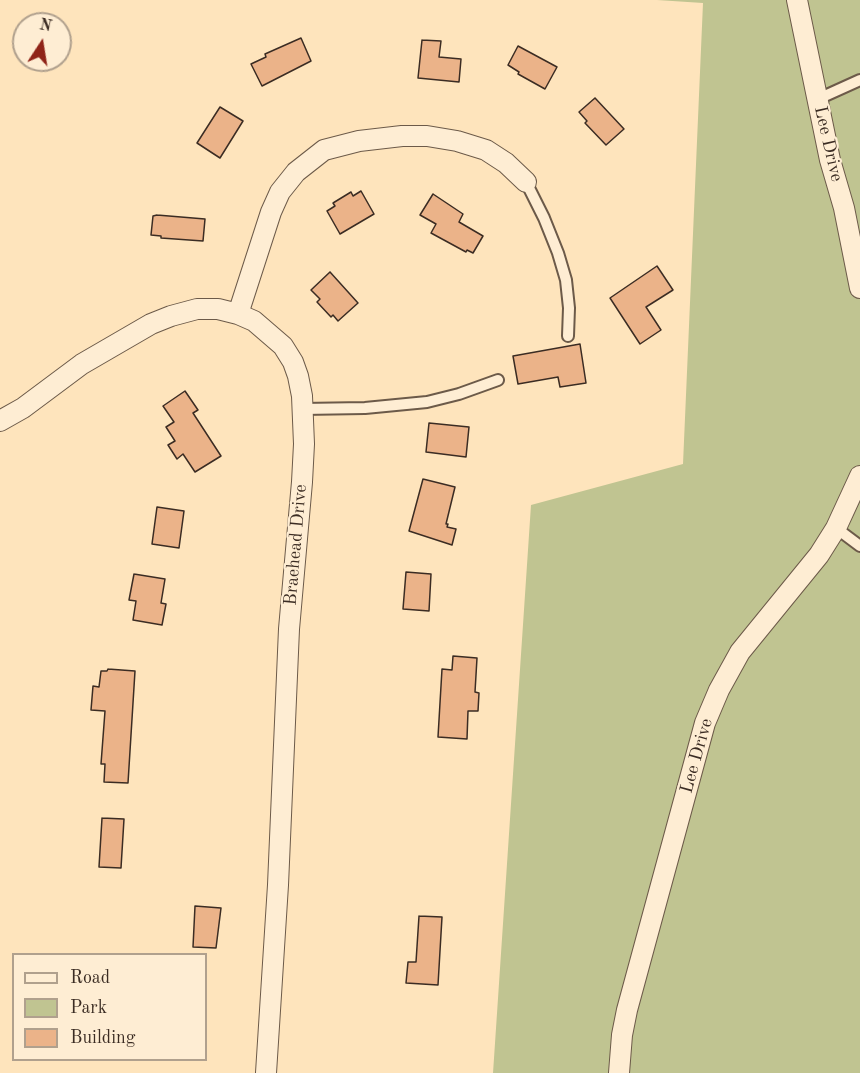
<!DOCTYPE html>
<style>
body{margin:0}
#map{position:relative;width:860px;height:1073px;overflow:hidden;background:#fee4bc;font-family:"Old Standard TT",serif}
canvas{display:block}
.legend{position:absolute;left:12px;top:953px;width:195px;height:108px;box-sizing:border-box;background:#feedd3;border:2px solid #b0a08d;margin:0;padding:8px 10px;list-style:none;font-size:18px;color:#3b2c23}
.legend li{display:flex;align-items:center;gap:12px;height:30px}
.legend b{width:30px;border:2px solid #b0a08d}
.north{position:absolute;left:12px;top:12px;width:60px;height:60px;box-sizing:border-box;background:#feedd3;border:2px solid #b0a08d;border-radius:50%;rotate:12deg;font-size:16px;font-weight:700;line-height:24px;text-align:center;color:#3b2c23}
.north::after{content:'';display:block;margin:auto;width:21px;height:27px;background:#8f2418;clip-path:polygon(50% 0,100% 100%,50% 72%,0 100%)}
</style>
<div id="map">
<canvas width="860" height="1073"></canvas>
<ul class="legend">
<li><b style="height:8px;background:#feedd3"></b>Road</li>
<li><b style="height:16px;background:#c0c491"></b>Park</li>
<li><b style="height:16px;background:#ebb389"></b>Building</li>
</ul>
<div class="north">N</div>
</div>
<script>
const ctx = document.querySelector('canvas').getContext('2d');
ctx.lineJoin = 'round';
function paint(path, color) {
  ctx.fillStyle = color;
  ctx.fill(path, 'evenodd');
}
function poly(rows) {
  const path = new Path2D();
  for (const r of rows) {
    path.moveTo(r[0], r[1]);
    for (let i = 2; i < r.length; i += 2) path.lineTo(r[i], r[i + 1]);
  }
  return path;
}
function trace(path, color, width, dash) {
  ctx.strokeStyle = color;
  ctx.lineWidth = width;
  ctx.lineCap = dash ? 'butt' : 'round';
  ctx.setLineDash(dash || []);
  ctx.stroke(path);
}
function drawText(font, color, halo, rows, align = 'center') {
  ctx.font = font + ' "Old Standard TT",serif';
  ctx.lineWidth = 4.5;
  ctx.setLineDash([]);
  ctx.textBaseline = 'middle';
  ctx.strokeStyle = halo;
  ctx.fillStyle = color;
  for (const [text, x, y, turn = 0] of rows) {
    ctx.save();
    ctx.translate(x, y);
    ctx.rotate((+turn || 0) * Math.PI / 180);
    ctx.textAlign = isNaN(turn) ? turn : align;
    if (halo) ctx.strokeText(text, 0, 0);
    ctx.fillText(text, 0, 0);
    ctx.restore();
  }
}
const green = poly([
 [657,0,860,0,860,1073,493,1073,531,505,683,464,703,3]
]);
const building = poly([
 [301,38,311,61,262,86,251,64,266,57,265,54,301,38],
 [422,40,441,41,439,57,461,59,459,82,418,78,422,40],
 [518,46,557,67,545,89,518,74,519,72,508,65,518,46],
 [595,98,624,129,606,145,585,123,587,121,579,112,595,98],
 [220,107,243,121,220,158,197,143,220,107],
 [361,191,374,214,340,234,327,211,335,206,333,203,351,192,353,196,361,191],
 [433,194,463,214,459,222,483,236,473,253,467,250,466,252,431,233,436,224,420,215,433,194],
 [157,215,205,219,203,241,161,238,161,236,151,235,153,216,157,215],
 [657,266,673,290,646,307,661,330,640,344,610,298,657,266],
 [330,272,358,303,338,321,333,315,331,317,317,302,320,299,311,290,330,272],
 [580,344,586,383,560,387,558,377,518,384,513,356,580,344],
 [185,391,198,410,193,413,221,456,195,472,183,454,177,459,168,445,175,441,166,427,174,422,163,406,185,391],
 [429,423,469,427,466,457,426,452,429,423],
 [423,479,455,487,446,524,448,524,447,527,456,529,452,545,409,531,423,479],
 [157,507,184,511,179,548,152,544,157,507],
 [406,572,431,574,429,611,403,609,406,572],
 [134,574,165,579,161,603,166,604,162,625,133,620,136,601,129,600,134,574],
 [453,656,477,658,475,692,479,693,478,711,468,711,467,739,438,737,442,669,452,670,453,656],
 [108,669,135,671,128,783,104,782,105,764,101,764,105,711,91,710,93,686,99,687,101,671,107,671,108,669],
 [102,818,124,819,121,868,99,867,102,818],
 [195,906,221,908,216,948,193,947,195,906],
 [419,916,442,917,438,985,406,983,408,962,416,962,419,916]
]);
const service = poly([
 [818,99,860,80],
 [526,182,544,218,558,253,566,280,569,308,568,336],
 [302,409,365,408,427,402,459,394,498,380],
 [836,528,860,546]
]);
const minor = poly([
 [797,0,830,160,844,208,860,288],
 [238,314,271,212,280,192,296,172,324,150,359,141,402,136,427,136,457,141,486,150,506,163,526,182],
 [0,421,23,408,82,364,151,324,171,316,197,309,218,309,238,314,254,321,283,346,293,362,298,376,302,396,304,444,302,482,289,629,278,885,266,1073],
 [619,1073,622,1035,627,1010,705,723,719,690,740,652,819,555,836,528,860,476]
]);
const streetNames = [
 ["Lee Drive",828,144,77],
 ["Braehead Drive",296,545,-85],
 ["Lee Drive",697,756,-74]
];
paint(green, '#c0c491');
paint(building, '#ebb389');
trace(building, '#3b2c23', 1.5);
trace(service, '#6c5a49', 14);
trace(minor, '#6c5a49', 22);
trace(service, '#feedd3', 10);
trace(minor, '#feedd3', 20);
drawText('18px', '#3b2c23', '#feedd3', streetNames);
</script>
